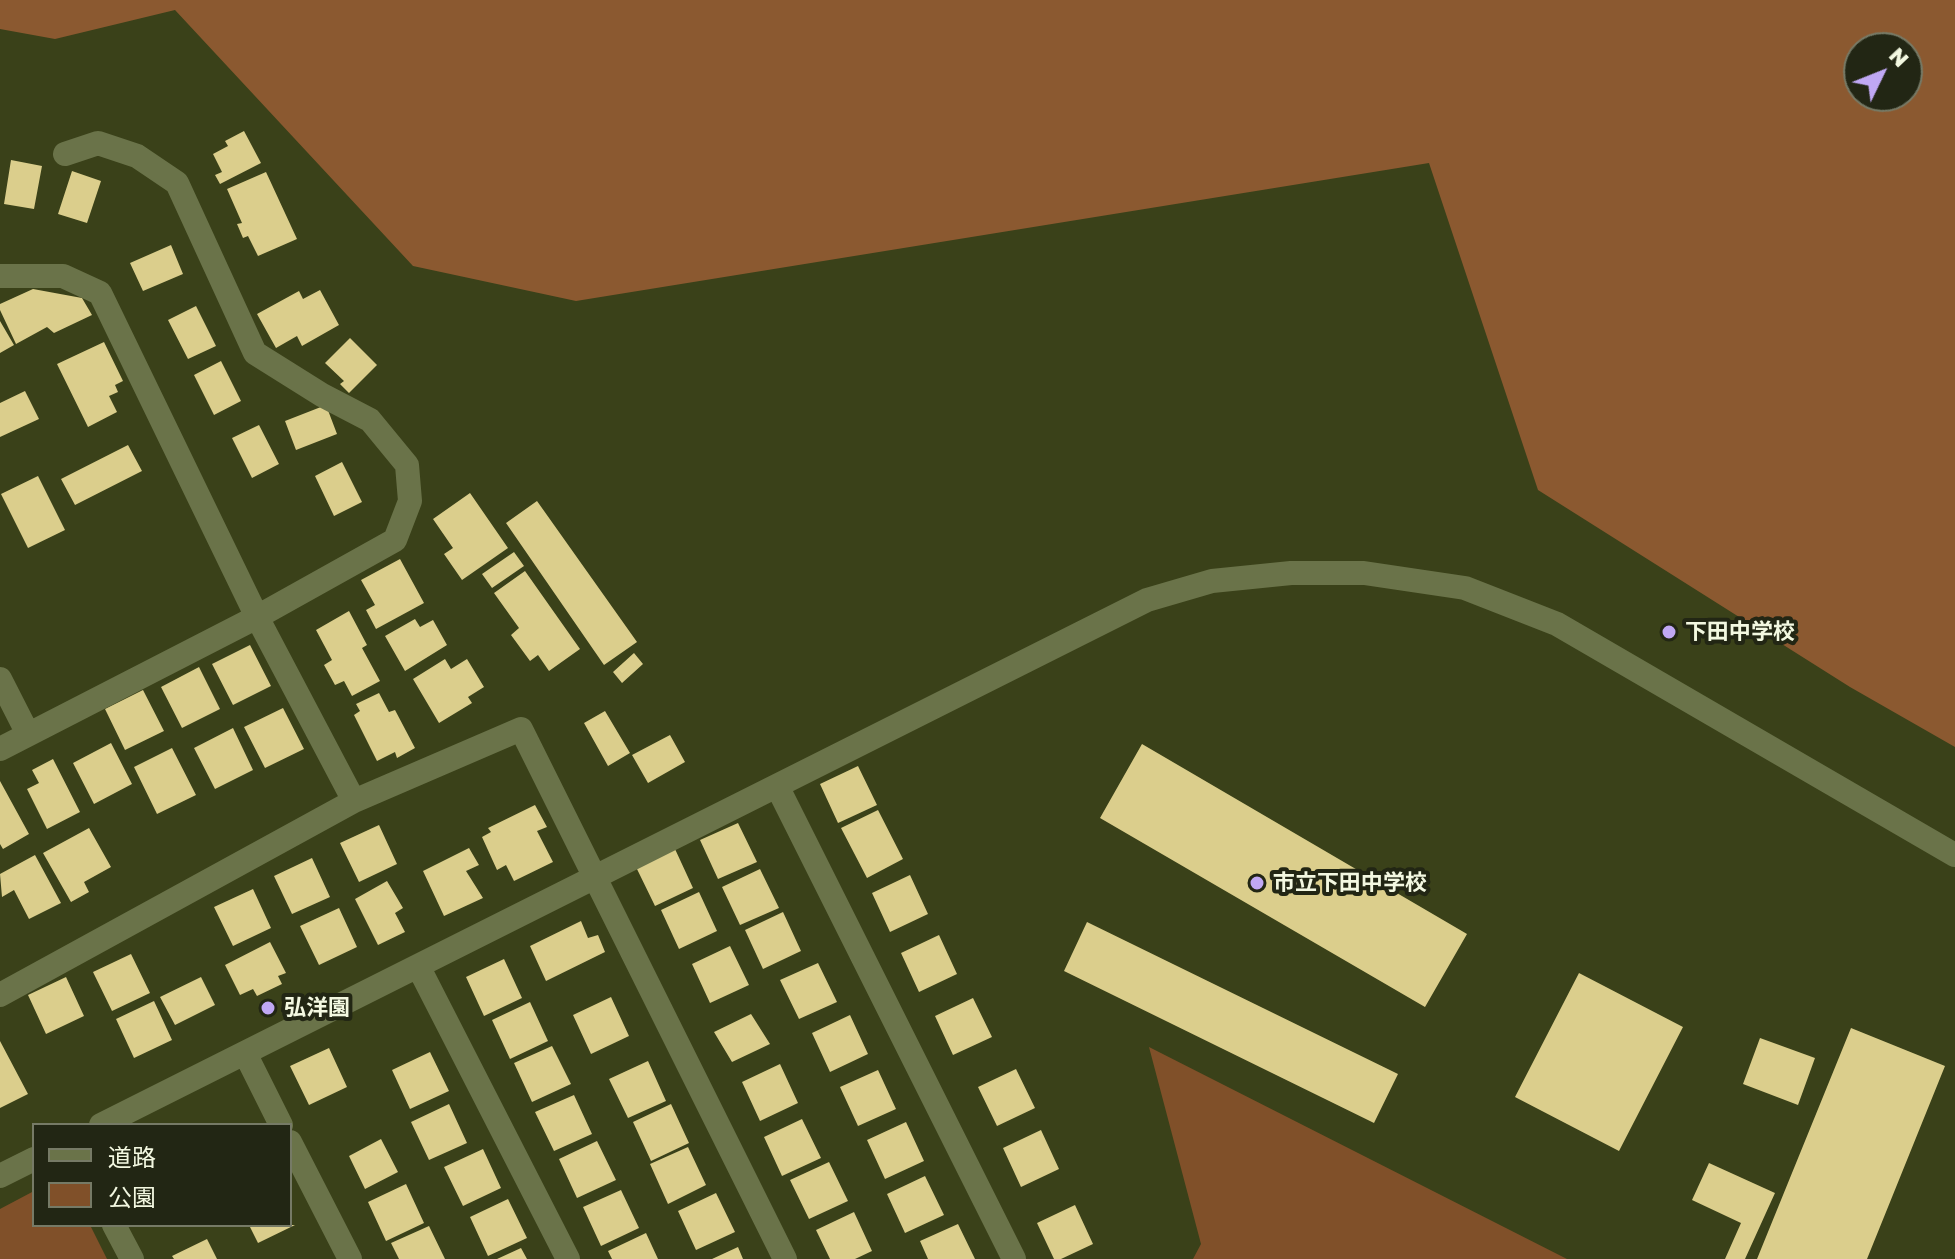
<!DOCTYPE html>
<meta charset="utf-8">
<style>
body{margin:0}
#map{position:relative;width:1955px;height:1259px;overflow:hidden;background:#3a4119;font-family:"Golos Text","Noto Sans JP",sans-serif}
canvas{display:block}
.legend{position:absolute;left:32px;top:1123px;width:260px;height:104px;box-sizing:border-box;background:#222614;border:2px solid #767a66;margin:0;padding:10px 14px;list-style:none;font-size:24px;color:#f3f8e1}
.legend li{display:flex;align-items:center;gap:16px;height:40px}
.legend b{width:40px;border:2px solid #767a66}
.north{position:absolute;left:1843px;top:32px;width:80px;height:80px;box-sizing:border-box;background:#222614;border:2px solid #767a66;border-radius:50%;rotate:47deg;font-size:22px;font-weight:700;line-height:32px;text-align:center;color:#f3f8e1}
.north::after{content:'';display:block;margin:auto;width:28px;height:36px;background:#c0a8f4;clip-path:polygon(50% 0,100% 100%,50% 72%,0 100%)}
</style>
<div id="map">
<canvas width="1955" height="1259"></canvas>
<ul class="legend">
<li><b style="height:10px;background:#6a7349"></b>道路</li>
<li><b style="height:22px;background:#805029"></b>公園</li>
</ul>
<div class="north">N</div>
</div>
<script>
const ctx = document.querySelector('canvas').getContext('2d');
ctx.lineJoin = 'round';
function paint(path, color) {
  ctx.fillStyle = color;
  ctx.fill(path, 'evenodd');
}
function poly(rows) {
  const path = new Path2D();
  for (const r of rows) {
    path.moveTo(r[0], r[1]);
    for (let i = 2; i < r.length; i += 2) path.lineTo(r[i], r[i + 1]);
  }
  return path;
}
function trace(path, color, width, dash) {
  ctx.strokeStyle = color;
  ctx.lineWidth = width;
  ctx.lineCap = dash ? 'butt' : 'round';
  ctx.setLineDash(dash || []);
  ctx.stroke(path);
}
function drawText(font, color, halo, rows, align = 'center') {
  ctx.font = font + ' "Golos Text","Noto Sans JP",sans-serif';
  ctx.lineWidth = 8;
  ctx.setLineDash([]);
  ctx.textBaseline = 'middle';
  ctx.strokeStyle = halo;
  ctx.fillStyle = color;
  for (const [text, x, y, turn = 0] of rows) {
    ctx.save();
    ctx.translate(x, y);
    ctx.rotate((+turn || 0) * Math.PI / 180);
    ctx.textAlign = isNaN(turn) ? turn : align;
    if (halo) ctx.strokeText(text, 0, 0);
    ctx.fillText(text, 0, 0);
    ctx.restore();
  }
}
const green = poly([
 [1149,1047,1567,1259,1193,1259,1201,1244],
 [34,1191,34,1225,90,1225,107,1259,0,1259,0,1209]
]);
const forest = poly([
 [0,0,1955,0,1955,747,1850,687,1538,490,1429,163,576,301,413,266,175,10,55,39,0,29],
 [1859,48,1907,48,1907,96,1859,96]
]);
const building = poly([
 [244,131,261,163,220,184,215,175,222,172,213,154,228,146,225,141],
 [11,160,42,166,34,209,4,204],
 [72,171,101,181,87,223,58,214],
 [266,172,297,239,258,256,248,236,243,238,237,224,242,223,227,189],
 [171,245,183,274,143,291,130,263],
 [33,289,82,298,92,315,54,333,47,327,16,344,0,310,0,304],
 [320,290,339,325,302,346,297,336,276,348,257,314,299,291,303,299],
 [196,306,216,346,188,359,168,320],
 [0,321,14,345,0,353],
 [350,338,377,365,349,393,340,384,344,381,325,363],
 [104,342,123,381,115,385,118,392,109,396,117,412,88,427,57,364],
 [221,361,241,401,214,415,194,375],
 [25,391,39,419,0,437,0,403],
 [326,405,337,434,296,450,285,421],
 [259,425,279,464,252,478,232,438],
 [128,445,142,471,75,505,61,479],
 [342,462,362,502,334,516,315,476],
 [38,476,65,530,28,548,1,494],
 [470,493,508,548,462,580,444,554,453,548,433,519],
 [537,501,637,642,604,665,506,523],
 [514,552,524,566,492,588,482,574],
 [400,559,424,603,376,629,366,610,375,605,361,580],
 [525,571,580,649,549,671,538,655,530,661,511,635,519,628,494,593],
 [349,611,367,645,362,648,380,681,352,696,344,681,335,685,324,665,332,660,316,630],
 [415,619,420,627,433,620,447,645,405,671,385,636],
 [250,645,271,686,233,705,212,664],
 [634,653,643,664,622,683,613,672],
 [445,659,451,669,467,659,484,687,468,697,472,703,439,723,413,679],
 [199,667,220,709,182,728,161,687],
 [143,690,164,731,125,750,105,709],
 [379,693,389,712,395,710,415,748,397,758,395,752,377,761,354,715,360,711,356,704],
 [283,708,304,749,265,768,244,727],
 [605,711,630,753,608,766,584,723],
 [233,728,253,770,215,789,194,748],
 [670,735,685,762,648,783,632,755],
 [111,743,132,784,94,804,73,763],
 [1142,744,1467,934,1425,1007,1100,818],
 [172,748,196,795,157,814,134,767],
 [53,759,80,812,47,829,27,789,39,783,32,770],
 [858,766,877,805,838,823,820,784],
 [0,781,29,834,3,849,0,844],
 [535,805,547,827,537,831,553,862,514,881,506,865,497,870,482,837,491,832,488,828],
 [878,810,903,859,867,878,841,828],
 [738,823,757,862,718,879,700,840],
 [379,825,397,864,359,882,340,843],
 [89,828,111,867,84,882,89,892,71,902,43,853],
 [469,848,479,865,466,871,483,898,444,916,423,871],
 [675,849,693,888,655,906,636,867],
 [35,855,61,903,29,919,14,890,2,897,0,874],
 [312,858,330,897,292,914,274,876],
 [760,869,779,908,740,925,722,887],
 [910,875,928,914,890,932,872,893],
 [387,881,403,908,395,913,405,932,378,945,355,899],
 [253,889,271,928,233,946,214,907],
 [699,892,717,931,679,949,661,910],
 [339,908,357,947,319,965,300,926],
 [783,912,801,951,763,969,745,930],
 [581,921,588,938,598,935,605,952,546,981,530,946],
 [1087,922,1398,1074,1374,1123,1064,971],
 [939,935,957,974,919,992,901,953],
 [270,942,286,973,278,976,282,984,257,996,253,989,240,995,225,965],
 [730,946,749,985,710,1003,692,964],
 [131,954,150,993,112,1011,93,972],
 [504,959,522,998,484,1016,466,977],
 [818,963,837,1002,799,1019,780,980],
 [1579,973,1683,1027,1619,1151,1515,1097],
 [66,977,84,1016,46,1034,28,995],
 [201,977,215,1005,175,1025,160,997],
 [611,997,629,1036,591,1054,573,1015],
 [973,998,992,1037,953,1055,935,1016],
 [154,1001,172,1040,134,1058,116,1019],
 [530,1002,548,1041,510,1059,492,1020],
 [751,1014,770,1044,732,1062,714,1032],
 [850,1015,868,1054,830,1072,812,1033],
 [1851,1028,1945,1066,1867,1259,1757,1259],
 [1760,1038,1815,1058,1798,1105,1743,1084],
 [0,1041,28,1094,0,1108],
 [552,1046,571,1084,532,1102,514,1063],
 [329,1048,347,1087,309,1105,290,1066],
 [430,1052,449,1091,410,1109,392,1070],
 [648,1061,666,1101,628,1118,609,1079],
 [780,1064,798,1103,760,1121,742,1082],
 [1016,1069,1035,1108,997,1126,978,1087],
 [878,1070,896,1109,858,1126,840,1087],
 [574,1095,592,1134,554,1151,535,1112],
 [449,1104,467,1143,429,1160,411,1122],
 [671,1104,689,1143,651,1161,633,1122],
 [802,1119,821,1158,782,1176,764,1137],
 [906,1122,924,1161,885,1179,867,1140],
 [1041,1130,1059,1169,1021,1187,1003,1148],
 [381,1139,398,1172,365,1189,349,1156],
 [597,1141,616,1180,577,1198,559,1159],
 [688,1147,706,1185,668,1204,650,1164],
 [483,1149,501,1188,463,1206,444,1167],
 [829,1162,848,1201,809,1219,790,1180],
 [1709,1163,1775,1193,1745,1259,1725,1259,1741,1223,1692,1200],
 [925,1176,944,1215,905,1233,887,1194],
 [406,1184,424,1223,386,1241,368,1202],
 [621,1190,639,1228,601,1246,583,1207],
 [716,1193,735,1232,696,1250,678,1211],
 [508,1199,527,1238,488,1256,470,1217],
 [1075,1205,1093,1244,1061,1259,1054,1259,1037,1223],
 [854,1212,872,1251,855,1259,830,1259,816,1230],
 [958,1224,975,1259,928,1259,920,1241],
 [249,1225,295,1225,258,1243],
 [429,1226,445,1259,399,1259,391,1243],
 [646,1233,658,1259,612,1259,608,1251],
 [207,1239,217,1259,174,1259,172,1256],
 [738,1247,743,1259,712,1259],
 [521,1248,527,1259,497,1259]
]);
const minor = poly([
 [0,276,63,276,100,293,257,617,354,801],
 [0,679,28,734],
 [0,749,257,617,395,540,410,501,407,465,370,420,322,395,255,353,177,183,137,156,98,143,65,154],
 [777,786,1014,1259],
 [418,966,568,1259],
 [0,995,354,801,521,729,785,1259],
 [245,1053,281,1125],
 [101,1125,1147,600,1212,581,1291,573,1364,573,1465,588,1557,624,1955,855],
 [290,1142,350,1259],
 [0,1176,34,1159],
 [114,1225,132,1259]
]);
const markers = [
 [1669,632,8,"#c0a8f4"],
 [1257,883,8,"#c0a8f4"],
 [268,1008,8,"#c0a8f4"]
];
const poiNames = [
 ["下田中学校",1685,632],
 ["市立下田中学校",1273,883],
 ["弘洋園",284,1008]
];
paint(green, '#805029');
paint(forest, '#8b5930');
paint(building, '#dbce8c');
trace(minor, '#6a7349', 24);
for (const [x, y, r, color] of markers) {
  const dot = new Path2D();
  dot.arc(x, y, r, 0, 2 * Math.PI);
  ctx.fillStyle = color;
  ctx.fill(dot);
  trace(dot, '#222614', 3);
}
drawText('bold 22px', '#f3f8e1', '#222614', poiNames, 'left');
</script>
